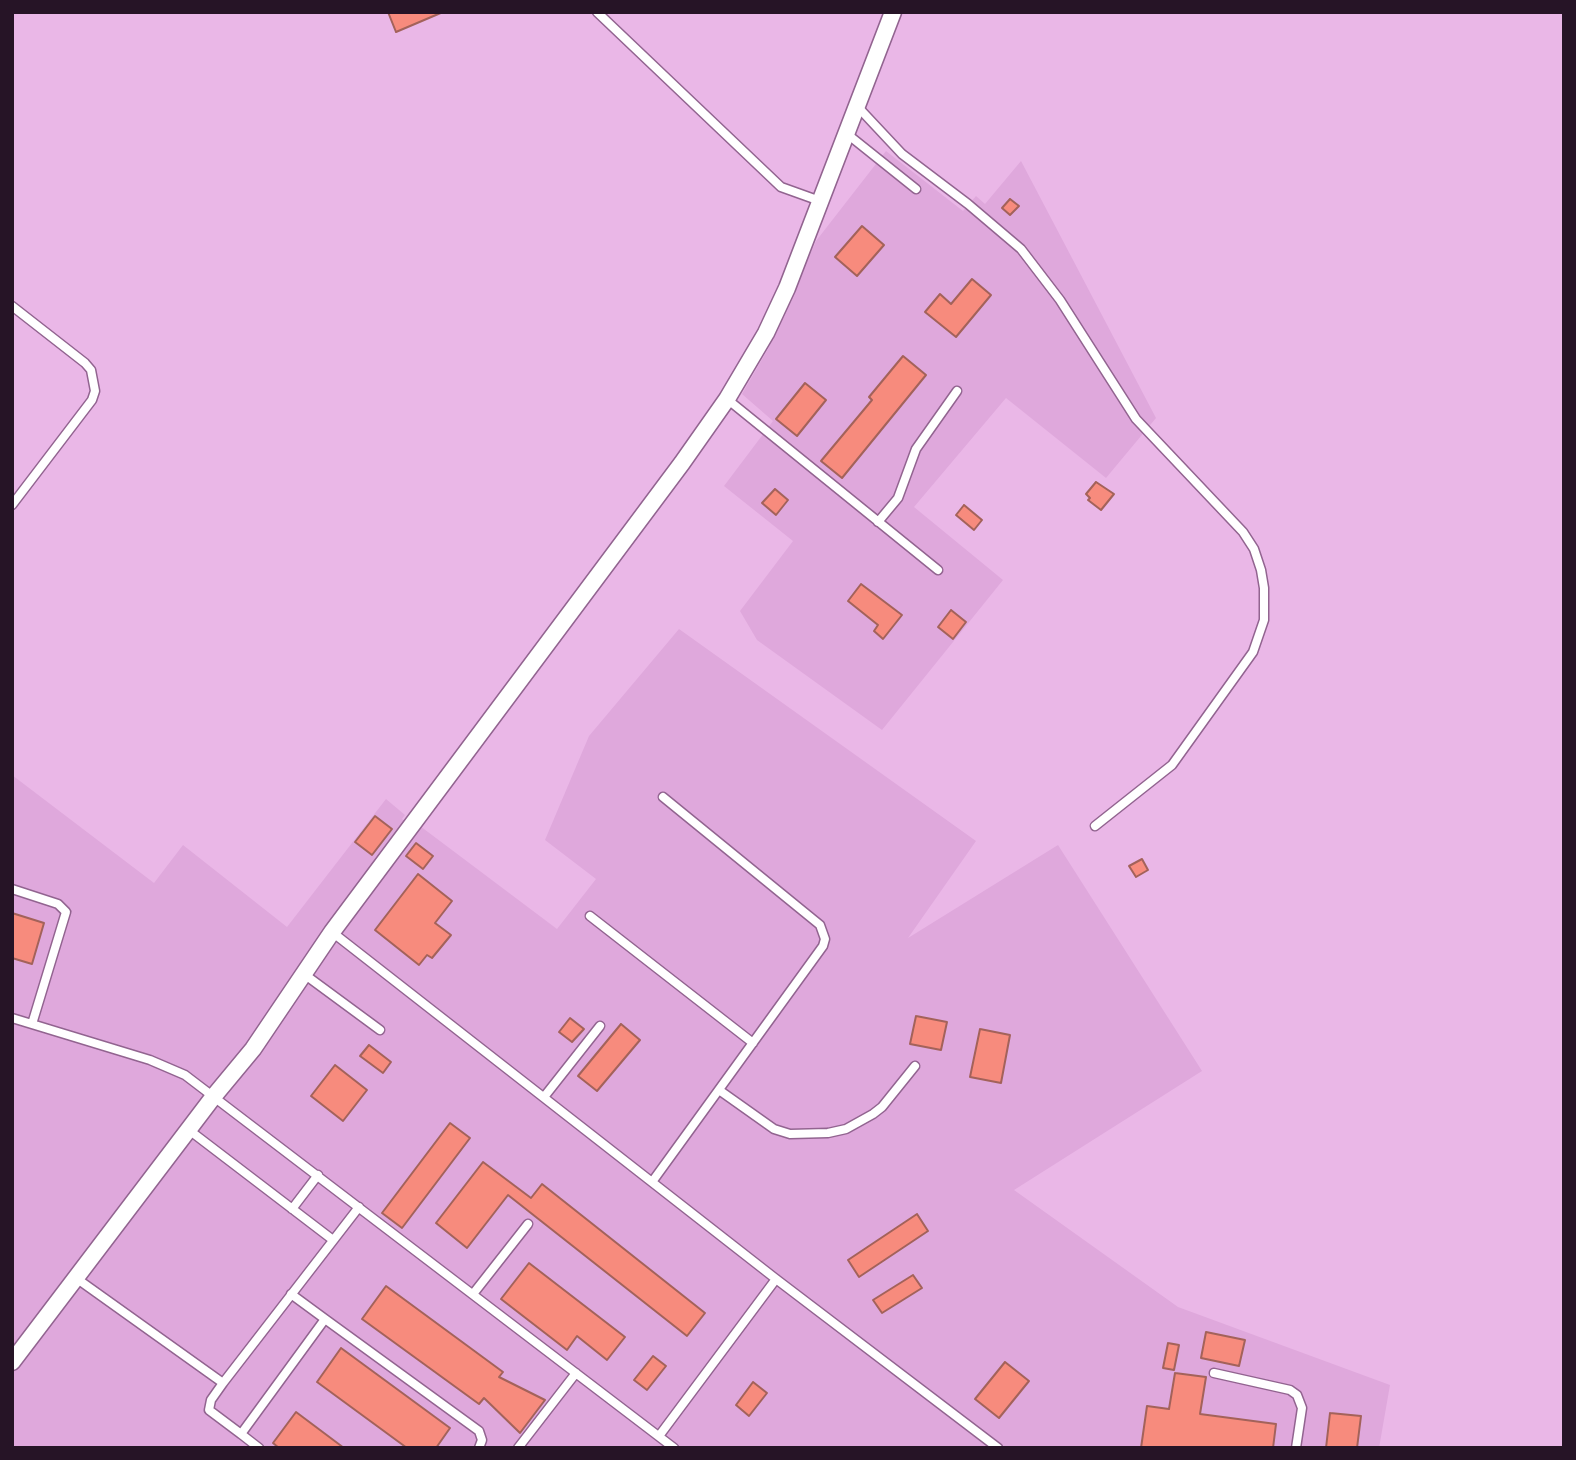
<!DOCTYPE html>
<style>
body{margin:0}
#map{position:relative;width:1576px;height:1460px;overflow:hidden;background:#eab7e7;font-family:"Libre Baskerville",serif}
canvas{display:block}
.frame{position:absolute;inset:0;border:14px solid #261426;pointer-events:none}
</style>
<div id="map">
<canvas width="1576" height="1460"></canvas>
<div class="frame"></div>
</div>
<script>
const ctx = document.querySelector('canvas').getContext('2d');
ctx.lineJoin = 'round';
function paint(path, color) {
  ctx.fillStyle = color;
  ctx.fill(path, 'evenodd');
}
function poly(rows) {
  const path = new Path2D();
  for (const r of rows) {
    path.moveTo(r[0], r[1]);
    for (let i = 2; i < r.length; i += 2) path.lineTo(r[i], r[i + 1]);
  }
  return path;
}
function trace(path, color, width, dash) {
  ctx.strokeStyle = color;
  ctx.lineWidth = width;
  ctx.lineCap = dash ? 'butt' : 'round';
  ctx.setLineDash(dash || []);
  ctx.stroke(path);
}
const built = poly([
 [886,151,963,211,976,196,985,204,1021,161,1156,418,1106,478,1006,398,914,507,1003,580,882,730,757,640,740,611,793,541,724,486,773,421,742,394,768,349,816,241],
 [679,629,976,841,908,938,1058,845,1202,1071,1014,1190,1178,1307,1390,1385,1379,1448,12,1448,12,775,154,883,183,845,287,927,386,799,405,815,402,819,411,826,420,826,557,929,596,879,545,840,589,736]
]);
const building = poly([
 [388,12,443,12,396,32,388,12],
 [1010,199,1019,206,1010,215,1002,208,1010,199],
 [862,226,884,245,857,276,835,257,862,226],
 [972,279,991,295,956,337,925,312,940,294,951,304,972,279],
 [903,356,926,375,842,478,821,461,872,400,869,397,903,356],
 [805,383,826,400,797,436,776,419,805,383],
 [1096,482,1114,494,1101,510,1088,500,1090,498,1086,494,1096,482],
 [775,489,788,500,776,515,762,503,775,489],
 [964,505,982,520,974,530,956,515,964,505],
 [861,584,902,615,883,639,874,631,878,625,848,601,861,584],
 [951,610,966,622,953,639,938,627,951,610],
 [375,816,392,829,372,855,355,842,375,816],
 [416,843,433,856,423,869,406,856,416,843],
 [1142,859,1148,870,1136,877,1129,866,1142,859],
 [418,874,452,901,435,923,451,935,432,958,427,955,419,965,375,930,418,874],
 [12,913,44,923,32,964,12,958,12,913],
 [916,1016,947,1022,941,1050,910,1044,916,1016],
 [570,1018,584,1029,572,1042,559,1032,570,1018],
 [621,1024,640,1040,597,1091,578,1076,621,1024],
 [980,1029,1010,1035,1001,1083,970,1077,980,1029],
 [369,1045,391,1062,383,1073,360,1056,369,1045],
 [335,1065,367,1090,343,1121,311,1096,335,1065],
 [450,1123,470,1138,402,1228,382,1213,450,1123],
 [483,1162,531,1198,542,1184,705,1313,687,1336,508,1195,467,1248,436,1223,483,1162],
 [917,1214,928,1231,859,1277,848,1260,917,1214],
 [529,1263,625,1337,607,1360,577,1336,567,1350,501,1299,529,1263],
 [913,1275,922,1288,882,1313,873,1300,913,1275],
 [386,1286,503,1372,499,1377,545,1400,520,1433,484,1398,479,1404,362,1319,386,1286],
 [1206,1332,1245,1340,1239,1366,1201,1358,1206,1332],
 [1168,1343,1179,1345,1174,1370,1163,1368,1168,1343],
 [341,1348,450,1428,436,1448,407,1448,317,1382,341,1348],
 [653,1356,666,1366,647,1390,634,1380,653,1356],
 [1005,1362,1029,1381,999,1418,975,1399,1005,1362],
 [1175,1373,1206,1377,1200,1414,1276,1424,1273,1448,1141,1448,1147,1406,1169,1409,1175,1373],
 [753,1382,767,1393,749,1416,736,1405,753,1382],
 [296,1412,344,1448,279,1448,273,1443,296,1412],
 [1330,1413,1361,1416,1357,1448,1326,1448,1330,1413]
]);
const service = poly([
 [597,12,781,187,820,201],
 [857,106,902,154,968,204,1021,249,1060,300,1136,419,1243,532,1254,549,1261,570,1264,588,1264,620,1253,652,1172,765,1095,826],
 [846,133,916,189],
 [12,306,85,363,91,370,95,391,92,400,12,505],
 [727,399,938,570],
 [878,522,898,498,916,449,957,391],
 [12,889,58,904,66,912,32,1024],
 [590,916,753,1043],
 [332,932,776,1279,998,1448],
 [304,974,380,1030],
 [12,1018,150,1060,185,1075,674,1448],
 [719,1090,774,1129,790,1134,828,1133,846,1129,873,1114,882,1107,915,1066],
 [544,1097,600,1026],
 [189,1130,333,1240],
 [652,1182,823,946,825,939,820,925,663,797],
 [292,1209,318,1175],
 [76,1278,223,1383,359,1207],
 [473,1294,528,1224],
 [325,1319,479,1431,482,1440,479,1448],
 [1214,1373,1290,1390,1297,1395,1302,1408,1296,1448],
 [223,1383,211,1400,209,1410,241,1434,325,1319,291,1294],
 [241,1434,259,1448],
 [659,1436,776,1279],
 [518,1448,576,1373]
]);
const minor = poly([
 [12,1362,214,1096,253,1049,332,932,682,463,727,399,766,333,787,288,893,12]
]);
paint(built, '#dfa8dc');
paint(building, '#f78b7d');
trace(building, '#a3625a', 2);
trace(service, '#926490', 11);
trace(minor, '#926490', 19);
trace(service, '#fff', 8);
trace(minor, '#fff', 16);
</script>
